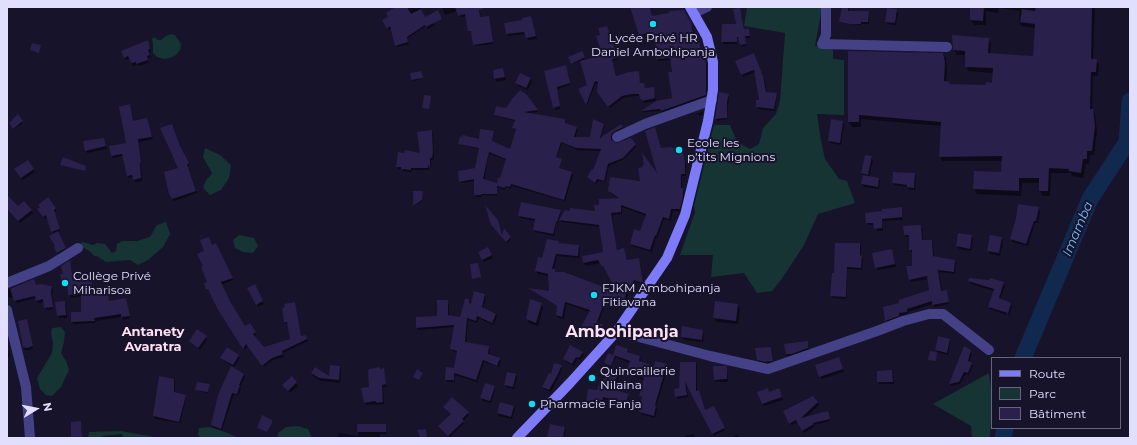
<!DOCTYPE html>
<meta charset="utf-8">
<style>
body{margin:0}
#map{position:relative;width:1137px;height:445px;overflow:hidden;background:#17132b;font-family:Montserrat,sans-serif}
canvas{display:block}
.frame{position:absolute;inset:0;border:8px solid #e2defd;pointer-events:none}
.legend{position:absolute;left:991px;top:357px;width:130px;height:72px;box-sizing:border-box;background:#17132b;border:1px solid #68647f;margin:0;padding:5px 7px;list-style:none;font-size:12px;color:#e2defd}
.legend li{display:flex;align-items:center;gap:8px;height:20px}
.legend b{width:20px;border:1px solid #68647f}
.north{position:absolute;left:16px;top:389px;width:40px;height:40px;-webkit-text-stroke:3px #17132b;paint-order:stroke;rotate:80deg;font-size:11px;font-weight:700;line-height:16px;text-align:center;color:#e2defd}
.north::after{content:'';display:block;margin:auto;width:14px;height:18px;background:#e2defd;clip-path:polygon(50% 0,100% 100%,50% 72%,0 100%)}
</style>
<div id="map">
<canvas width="1137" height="445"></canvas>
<div class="frame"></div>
<ul class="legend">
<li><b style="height:5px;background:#7e7bf8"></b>Route</li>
<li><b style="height:11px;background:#163434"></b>Parc</li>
<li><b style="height:11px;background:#29204b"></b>Bâtiment</li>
</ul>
<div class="north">N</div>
</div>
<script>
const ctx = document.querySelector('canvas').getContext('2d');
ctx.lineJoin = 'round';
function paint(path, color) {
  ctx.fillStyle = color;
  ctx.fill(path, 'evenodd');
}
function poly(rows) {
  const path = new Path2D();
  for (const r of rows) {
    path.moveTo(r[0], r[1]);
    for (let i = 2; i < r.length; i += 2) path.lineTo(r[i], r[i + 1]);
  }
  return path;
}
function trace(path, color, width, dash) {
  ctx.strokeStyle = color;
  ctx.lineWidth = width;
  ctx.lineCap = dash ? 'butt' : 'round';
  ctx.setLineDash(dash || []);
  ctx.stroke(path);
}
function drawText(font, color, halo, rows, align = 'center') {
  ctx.font = font + ' Montserrat,sans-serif';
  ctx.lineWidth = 4;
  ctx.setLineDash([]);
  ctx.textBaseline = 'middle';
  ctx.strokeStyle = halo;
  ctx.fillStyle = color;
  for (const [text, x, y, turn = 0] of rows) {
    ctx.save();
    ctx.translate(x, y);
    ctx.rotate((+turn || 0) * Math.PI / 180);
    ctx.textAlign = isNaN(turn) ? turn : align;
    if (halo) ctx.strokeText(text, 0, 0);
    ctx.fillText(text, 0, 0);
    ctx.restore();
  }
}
const green = poly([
 [747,7,822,7,815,46,833,50,833,59,844,60,844,115,817,114,821,141,825,159,839,179,847,181,855,203,818,214,804,245,781,280,772,291,757,293,744,273,711,277,713,255,680,255,695,212,694,206,714,125,730,125,737,142,750,149,759,144,763,128,776,114,780,101,785,33,744,26],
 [171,34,175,35,181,44,180,50,176,55,170,58,164,59,157,57,153,53,153,44,152,39,154,37,158,40,161,40,166,36],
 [205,148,220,155,231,165,229,178,221,190,210,195,203,188,206,180,210,176,212,173,203,157],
 [166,222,170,234,163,247,148,260,138,265,130,260,106,262,97,256,94,256,91,252,82,247,81,243,83,242,93,245,97,243,105,244,112,253,116,251,117,244,122,241,137,241,150,237,157,225],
 [239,235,254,238,258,246,253,253,243,252,235,248,233,240],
 [61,327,65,332,64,342,61,353,66,361,69,370,61,387,52,396,46,395,40,389,37,378,52,353,53,343,51,333,52,328],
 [989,373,992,399,990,438,972,438,971,426,933,404],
 [298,426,308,429,312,438,278,438,278,433,286,427],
 [209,427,225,432,239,438,200,438,198,434,199,428],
 [120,431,150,436,159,438,88,438,89,432]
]);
const shadow = poly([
 [397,7,420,7,425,18,430,15,435,25,428,29,426,26,407,39,409,44,397,47,392,28,389,30,383,21,389,17],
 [442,7,479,7,481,17,467,16,460,17,457,11,445,15],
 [632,7,651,7,652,17,684,11,692,26,694,34,696,33,699,38,701,51,703,51,704,53,707,66,706,97,663,113,661,111,643,112,642,111,657,102,673,98,672,60,658,61,654,34,641,36],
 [843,7,849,7,849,12,868,12,869,24,861,24,861,25,841,23,840,22],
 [971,7,1095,7,1093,60,1096,60,1099,65,1098,76,1093,76,1092,110,1095,115,1097,131,1094,155,1090,155,1089,164,1086,164,1083,178,1072,176,1071,173,1051,173,1050,196,1043,196,1040,191,1040,183,1022,183,1021,196,977,194,974,189,1002,173,1003,161,942,161,940,157,942,126,861,119,861,127,852,127,849,122,943,54,946,59,947,68,946,82,949,83,950,85,987,86,993,84,993,73,969,71,966,67,966,55,957,55,954,50,988,39,991,44,990,54,1033,57,1035,28,1021,26,1019,21,1020,11,999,8,998,13,986,11,986,25,974,25,971,20],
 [740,9,744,30,749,30,750,38,745,38,746,46,742,47,740,39,737,39,737,44,724,44,722,42,723,25,737,25],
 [896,10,898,13,896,25,888,24,886,22],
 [531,17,537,39,528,40,526,34,508,36,507,34],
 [489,22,493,44,475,46,474,44],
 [607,30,618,60,612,61,617,77,638,72,640,84,644,84,645,89,654,88,656,101,644,103,641,96,634,96,623,98,610,108,599,94,599,84,596,83,587,105,579,90,588,85,601,56,602,52,601,35],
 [148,41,151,52,149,53,151,58,147,59,149,63,139,66,138,64,133,66,130,58,126,60,122,52],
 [581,52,585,59,572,64,569,58],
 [755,57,764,79,767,93,776,94,777,96,775,111,758,109,757,107,757,101,761,101,755,72,743,77,742,75],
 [565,66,569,77,568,77,570,85,558,89,560,109,555,110,545,72],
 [503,69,506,80,496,82,494,71],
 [411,74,421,74,422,79,413,81],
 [530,78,532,81,528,90,518,86,517,83],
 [720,93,728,95,729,97,728,104,727,119,717,121,716,119],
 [526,96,538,112,528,113,565,120,566,124,577,128,578,130,575,138,591,138,603,124,604,126,601,138,621,125,624,129,613,135,611,141,617,145,631,139,636,147,624,159,609,166,605,182,598,181,596,184,588,177,594,172,602,151,578,150,562,143,556,158,557,173,559,174,562,162,560,170,572,173,573,175,565,201,512,186,511,189,506,187,505,190,497,187,497,196,482,195,482,197,476,197,475,181,461,183,460,181,476,169,480,149,461,145,459,143,480,140,493,132,494,134,492,143,510,150,517,131,513,128,515,121,496,116,495,114,506,109],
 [489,154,507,160,500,179,497,184,484,180],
 [130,105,133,122,147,122,153,139,139,142,142,181,135,182,133,177,129,178,128,176,123,156,113,158,112,156,127,144],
 [703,111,702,116,696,114],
 [18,115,23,123,14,129,10,123],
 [843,122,844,124,841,145,831,143,829,141],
 [431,131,433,133,434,155,433,160,431,160,431,168,429,165,429,170,412,170,411,172,403,171,402,169,398,169,397,166,421,154],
 [105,142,107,149,87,153,86,151],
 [682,148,686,165,686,176,682,176,682,189,684,192,684,200,681,212,673,211,671,221,664,219,657,238,656,237,652,252,632,246,631,244,640,232,646,216,622,207,622,214,612,215,617,251,624,250,627,261,640,262,644,285,636,282,633,289,630,288,624,306,607,300,598,324,603,326,604,329,599,340,582,331,581,329,590,312,566,304,564,319,558,318,557,315,558,307,530,289,550,292,549,276,538,274,536,271,543,259,558,242,559,245,578,246,580,249,579,258,557,256,554,270,557,273,619,294,601,263,585,266,584,263,583,256,604,252,600,227,562,222,560,220,596,212,600,206,619,199,611,194,609,191,659,178,661,149],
 [181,150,189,166,188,167,197,193,174,201,170,194,179,169],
 [871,157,873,160,869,177,879,179,880,181,879,189,864,187,862,184,864,176,862,173],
 [28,161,35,172,23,180,16,169],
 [915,174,916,176,915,190,909,190,908,187,894,185,893,183],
 [414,192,423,193,422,201,414,206],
 [7,196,18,207,24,202,33,213,20,223,8,210,7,211],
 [48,198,57,211,54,212,60,231,57,232,66,249,58,254,55,247,56,247,54,234,47,217,45,219,39,209],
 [901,208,903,220,882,221,883,231,877,231,875,225,869,225,867,223],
 [1038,208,1040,211,1038,223,1035,223,1028,246,1013,242,1011,239],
 [560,210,561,212,558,223,556,223,554,236,535,232,534,230,536,221,520,218,519,216],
 [498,223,503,237,510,237,511,239,507,243,493,227],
 [920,226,922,228,923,241,932,241,933,243,934,258,955,261,956,263,955,274,939,272,942,292,946,291,948,294,949,304,934,307,933,304,908,312,908,314,899,316,900,318,888,323,886,320,900,304,930,291,928,279,911,282,910,280,913,267,913,252,910,250,910,237,906,237,905,235],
 [972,236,973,239,971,251,959,249,957,246],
 [1001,238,1003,241,1000,256,990,254,988,251],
 [216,244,233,280,221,285,245,328,250,325,256,335,254,336,264,348,292,340,289,324,287,324,285,322,283,309,295,303,301,337,307,338,308,341,283,353,284,357,273,360,264,367,248,345,245,350,220,312,210,291,208,291,207,289,208,282,204,267,205,252],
 [860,244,861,246,861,256,863,258,862,270,847,269,847,299,833,298,831,296,835,274],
 [488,248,493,258,484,262,479,252],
 [891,250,896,267,878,270,876,267],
 [70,262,74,282,91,279,94,294,108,294,109,302,126,299,130,318,124,320,122,317,95,321,96,323,74,324,72,322,82,313,82,296,71,298,68,285,64,286,63,283,61,275,64,275],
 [33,280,36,286,52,287,53,290,52,296,53,309,47,310,45,302,38,303,36,298,17,303,14,297,9,298,7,290],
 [969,281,1003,283,1005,286,1000,299,1011,304,1010,304,1006,315,990,309,989,306,994,291,971,284],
 [254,285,264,304,258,307,249,288],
 [484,295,486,297,483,308,496,314,497,317,493,325,479,318,477,323,468,320,466,343,488,347,490,350,489,355,499,359,501,361,499,367,484,362,477,382,455,375,454,382,448,382,446,380,455,369,458,353,453,351,451,349,455,327,418,330,417,327,438,317,447,301,449,304,449,316,461,318,469,300,470,304,472,305],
 [65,302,66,304,67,318,59,318,58,316],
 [541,304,543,308,538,326,529,323,527,319],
 [738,305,740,309,738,324,716,322,714,317],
 [1011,305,1012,306,1009,316,1008,315],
 [28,323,33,348,29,350,25,350,24,347],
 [683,327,702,331,704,334,703,342,684,340,682,337],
 [206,337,207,340,200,350,190,341],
 [949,339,950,342,948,355,937,352,936,350],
 [807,342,809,351,788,357,787,354],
 [7,347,10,356,7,357],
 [771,348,772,350,773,363,767,364,759,362,757,359],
 [965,348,970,351,972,354,969,362,973,366,969,375,966,374,960,384,951,386,950,384],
 [627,350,629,353,640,357,641,360,640,362,655,367,667,364,668,367,656,407,657,409,655,418,641,414,640,412,643,399,640,396,645,380,628,374,627,372,630,363,616,357,611,367,605,363,609,354,615,357,614,355],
 [582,352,584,355,581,360,577,359,574,366,566,362,564,359],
 [238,356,240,358,234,367,223,360,222,358],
 [840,361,844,372,822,379,820,377],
 [696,363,697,366,697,392,700,394,705,411,713,407,725,430,714,436,686,381,688,397,678,399,676,396],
 [561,366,562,368,559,376,551,392,544,389,543,387,551,375],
 [340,367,341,369,340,383,321,381,313,376,312,373,330,377],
 [726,367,727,370,728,382,716,382,715,380],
 [231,368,244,375,245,377,240,387,241,388,238,396,234,394,222,430,213,427,212,425],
 [383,369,387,387,383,387,384,404,366,405,362,389,371,388],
 [608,369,618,373,619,376,615,391,628,395,629,397,628,405,604,399,602,408,588,406,587,404,604,383],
 [892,371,893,374,894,384,879,384,878,381],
 [515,375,517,377,514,389,506,387,505,384],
 [160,377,174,380,175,382,175,394,185,396,186,398,180,423,155,419,154,416],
 [292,378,298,386,290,393,283,385],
 [209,385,208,393,196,390],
 [494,387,495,389,491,403,483,401,481,398],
 [780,392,783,400,764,406,763,404,769,393],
 [452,398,469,415,463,421,464,423,450,437,441,428,452,415,444,407],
 [813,398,819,405,805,418,829,415,830,421,814,425,814,427,804,433,798,422,791,425,784,411],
 [514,406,515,409,512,419,499,416,498,413],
 [81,422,82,438,72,438],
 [358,425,385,425,386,434,380,434,380,438,338,438,339,433,358,436],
 [564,428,566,430,564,438,548,438],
 [122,434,123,438,103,438,102,436],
 [694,434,696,438,685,438,685,436],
 [736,435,738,435,740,438,732,438]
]);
const river = poly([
 [1023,358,1090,199,1127,142,1130,101],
 [1003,438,1005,428]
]);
const building = poly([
 [395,7,407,7,411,14,421,9,425,17,438,10,442,19,426,27,425,25,407,37,408,42,395,46,390,26,387,29,382,20,388,17,386,13],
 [455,7,483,7,483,9,479,10,480,17,489,16,493,42,473,45,471,31,468,31,465,14,458,16],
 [630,7,650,7,652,16,669,13,669,11,684,10,691,23,693,33,697,32,698,35,701,50,703,50,706,63,706,95,661,111,660,109,641,111,656,101,672,98,668,72,672,72,670,58,656,59,655,40,654,40,652,32,639,35],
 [842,7,848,7,848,11,869,11,868,22,861,22,861,24,850,24,839,22],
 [970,7,984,7,983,21,970,20],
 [1036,7,1092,7,1091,59,1097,59,1096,72,1091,72,1090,109,1093,109,1095,126,1092,151,1087,151,1087,159,1083,159,1081,173,1068,171,1069,169,1049,168,1048,191,1039,191,1039,178,1019,178,1019,191,973,189,974,171,1001,172,1002,156,939,157,941,122,859,115,859,122,848,122,848,51,943,53,945,62,944,81,950,82,949,84,986,85,986,82,992,83,993,68,965,67,965,51,953,50,952,35,989,38,988,53,1033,56,1035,24,1020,22,1022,9,1035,11],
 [740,8,744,29,749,29,750,36,745,36,746,44,740,45,738,37,737,37,737,42,721,42,722,24,736,24,733,9],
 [887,8,897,9,895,23,885,22],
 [531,16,536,36,526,38,524,32,506,34,504,23,522,20,522,18],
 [607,26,618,58,612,59,616,76,629,72,639,71,640,83,644,83,645,88,654,87,655,98,642,101,642,99,640,99,639,94,632,94,622,96,608,107,597,92,598,82,595,81,586,105,578,89,587,85,580,61,600,56,599,52,601,51,596,36,600,35,598,28],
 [148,40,150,49,148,50,150,55,147,56,148,60,136,64,136,62,131,63,128,56,124,58,121,51],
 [32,43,41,45,39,53,30,50],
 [582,51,585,57,571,64,568,57],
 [754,53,763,76,766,92,777,93,774,109,756,107,756,100,759,100,754,70,741,75,735,61],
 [566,65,570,83,557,87,560,106,553,108,544,71],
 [503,68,505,77,494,79,493,70],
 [421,71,423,78,411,80,410,73],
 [520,73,531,78,526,88,515,83],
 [520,90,527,95,538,110,524,112,565,119,565,123,577,127,574,137,590,137,593,119,604,124,600,138,621,124,623,127,612,133,611,137,611,140,617,143,631,138,636,144,623,158,608,164,604,181,597,179,595,183,587,177,592,169,593,170,601,149,576,148,561,142,556,157,562,159,559,168,572,172,564,200,511,184,510,187,505,186,505,188,497,186,497,194,481,194,481,195,474,195,474,179,459,182,458,171,475,168,479,148,458,144,460,136,462,137,463,135,479,139,480,129,494,131,492,141,510,149,516,129,512,128,515,120,494,115,496,106,506,108,512,99],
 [489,152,506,159,500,178,498,178,497,183,483,179],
 [719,92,729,94,727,102,727,118,715,119],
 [424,95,431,96,429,109,422,108],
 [130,104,133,121,147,118,152,137,138,139,141,163,140,163,141,178,133,180,132,175,127,176,122,154,111,156,109,146,126,143,119,107],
 [18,114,23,121,13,129,9,123],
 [831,119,843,121,840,143,828,141],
 [172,124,180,146,189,163,187,164,196,191,172,199,169,194,164,172,178,168,160,128],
 [655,127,661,148,672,147,672,148,682,147,685,162,685,174,681,174,681,188,683,188,683,197,680,209,671,209,669,219,663,217,656,236,655,235,650,250,630,244,634,229,640,231,646,214,621,205,621,212,611,213,617,250,624,248,627,260,639,258,643,282,642,283,634,280,632,286,629,285,623,303,606,298,597,322,603,325,597,338,580,329,590,310,565,302,562,317,556,315,557,306,528,288,549,291,548,274,535,271,538,257,542,258,547,239,559,241,558,243,579,245,578,256,556,254,552,269,555,269,555,272,564,272,617,292,603,266,602,267,598,260,583,263,582,256,603,252,599,225,559,220,565,210,570,211,570,208,595,211,594,205,599,205,599,199,619,198,608,191,610,177,640,181,638,168,643,167,642,165,644,165,642,153,657,173,645,131],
 [432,130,433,152,432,158,430,158,430,168,428,165,428,168,411,168,411,170,401,169,401,167,396,167,398,152,404,153,405,150,420,153,417,132],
 [104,138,106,146,85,151,83,141],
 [865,155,872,156,868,175,861,173],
 [63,157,86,166,85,171,60,165],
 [28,160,34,169,21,178,14,169],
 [893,172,915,173,914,188,907,187,907,185,892,183],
 [863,175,879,178,878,187,861,184],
 [413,191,423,191,422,200,413,206],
 [7,195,18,206,24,201,32,210,18,221,7,209],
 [48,197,56,208,54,210,60,229,51,232,46,215,43,217,37,209,40,207,38,205],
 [521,202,561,210,557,222,556,222,553,234,533,230,535,219,518,216],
 [1018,204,1039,207,1036,221,1034,221,1026,244,1010,239,1016,218],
 [485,205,498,220,502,235,504,228,511,237,506,242,491,225],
 [902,207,902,217,882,219,882,228,874,229,873,223,866,223,865,213,882,211,882,209],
 [921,225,922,240,932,240,933,256,955,260,954,272,938,270,941,291,947,290,949,302,932,305,932,301,907,309,907,312,899,313,899,316,885,321,883,307,899,303,899,300,929,290,927,276,909,280,906,266,912,266,912,250,909,250,909,235,904,235,903,226],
 [58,231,66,248,57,253,54,247,55,246,49,236],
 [958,233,972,235,970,249,956,246],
 [990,235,1002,237,999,253,987,251],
 [209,237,212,245,216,243,233,278,221,282,230,301,245,326,250,323,256,332,253,334,264,347,290,339,287,322,284,322,283,314,282,308,285,307,284,304,295,302,301,336,306,335,307,339,282,351,283,354,272,358,262,366,246,344,243,349,218,310,208,289,206,290,204,283,207,282,201,267,203,266,197,254,204,251,200,240],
 [835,243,860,243,860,256,862,255,861,268,847,267,846,297,830,296,832,273,834,273],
 [488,247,492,255,482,260,478,252],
 [892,249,895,264,875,268,872,253],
 [70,260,73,281,91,278,94,294,108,293,109,301,126,298,130,316,121,317,121,314,94,318,95,321,71,322,71,312,81,312,81,294,68,295,67,283,62,283,60,274,63,274,61,266],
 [478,263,481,277,472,279,470,264],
 [969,278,989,280,990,278,1004,282,999,298,1011,303,1008,313,988,307,994,289,968,281],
 [34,279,36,285,40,284,52,286,51,293,53,307,44,308,43,299,36,301,35,296,14,301,10,289],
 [255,284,263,301,256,305,247,288],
 [474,291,485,294,482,307,496,314,492,323,477,316,476,321,467,318,465,342,489,346,488,354,500,358,497,366,483,360,476,380,454,373,454,380,445,380,446,367,454,368,457,351,450,349,454,325,416,328,416,317,437,316,437,300,448,300,448,315,460,317,465,299,469,299,469,303,471,304],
 [530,299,542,303,536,323,526,319],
 [65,301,66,315,57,316,55,302],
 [715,301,738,304,736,321,713,318],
 [27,319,33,346,27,348,23,347,18,321],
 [682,326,703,330,702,340,681,337],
 [197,329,207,336,198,348,189,341],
 [938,336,950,339,947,353,935,350],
 [808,341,808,348,792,354,786,354,784,344],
 [570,345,583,352,579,358,576,357,572,364,563,359],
 [616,345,628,349,627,352,640,356,639,361,654,366,655,361,667,364,655,405,656,406,654,416,639,412,642,397,639,396,644,378,626,372,630,361,613,355],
 [964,346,971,350,968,361,972,363,968,373,964,372,959,382,949,384],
 [227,347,239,355,233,365,220,358],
 [771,347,773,361,765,362,757,360,755,348],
 [930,351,937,352,936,361,928,360],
 [608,353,615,356,611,366,604,363],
 [839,357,843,369,819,377,815,365],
 [680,362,696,362,696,391,699,390,705,410,714,406,725,428,712,434,685,382,687,395,675,397,674,389,679,388],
 [554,363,562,365,558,374,549,390,542,387,549,373,551,374],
 [330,365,340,366,339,380,319,378,311,373,315,367,329,376],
 [231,366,244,374,239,385,240,385,237,394,232,393,221,429,211,425,218,395],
 [713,366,727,366,727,379,714,380],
 [380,367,380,369,384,368,386,384,382,385,383,402,377,403,375,401,364,403,361,388,369,387,368,372,369,369],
 [607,367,618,372,614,390,629,394,626,403,603,397,601,406,586,404,588,389,597,390,600,381,603,382],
 [417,369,423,373,419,380,413,377],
 [892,370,893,382,877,382,877,371],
 [507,372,516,374,513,387,504,385],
 [159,376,174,379,174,392,186,395,179,422,153,416],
 [292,376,297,382,288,391,282,385],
 [197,382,210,384,208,392,195,390],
 [485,383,495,386,490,401,480,398],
 [768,388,769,392,779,388,782,397,762,404,757,392],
 [813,396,818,402,801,418,828,411,830,419,813,423,814,424,802,431,796,420,789,424,783,411],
 [452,397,469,412,462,419,464,421,448,436,438,426,451,414,443,407],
 [500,402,514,406,511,417,497,413],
 [262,415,272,420,272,423,267,432,257,428],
 [81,421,82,438,71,438,71,422],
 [357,424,386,424,386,432,357,432],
 [550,424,565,427,563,438,547,438],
 [426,429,427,438,420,437,417,430]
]);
const street = poly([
 [826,7,826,35,822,44,947,47],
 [694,13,707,7],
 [617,137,645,124,712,100],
 [7,283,49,266,78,248],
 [7,310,26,387,30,438],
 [617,331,710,356,768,369,877,331,903,321,929,314,943,314,989,350]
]);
const secondary = poly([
 [517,438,570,383,617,331,667,258,685,215,708,121,713,90,713,62,707,37,690,7]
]);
const markers = [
 [653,24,4,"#15dbf2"],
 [679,150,4,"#15dbf2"],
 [65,283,4,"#15dbf2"],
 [594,295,4,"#15dbf2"],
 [592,378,4,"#15dbf2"],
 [532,404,4,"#15dbf2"]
];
const poiNames = [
 ["Lycée Privé HR",653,38,"center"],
 ["Daniel Ambohipanja",653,52,"center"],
 ["Ecole les",687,143],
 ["p’tits Mignions",687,157],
 ["Collège Privé",73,276],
 ["Miharisoa",73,290],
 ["FJKM Ambohipanja",602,288],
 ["Fitiavana",602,302],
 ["Quincaillerie",600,371],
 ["Nilaina",600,385],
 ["Pharmacie Fanja",540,404]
];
const waterNames = [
 ["Imamba",1078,229,-67]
];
const neighbourhoodNames = [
 ["Antanety",153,332],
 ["Avaratra",153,347]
];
const districtNames = [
 ["Ambohipanja",622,332]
];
paint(green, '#163434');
paint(shadow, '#0007');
trace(river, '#12294f', 17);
paint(building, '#29204b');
trace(street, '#444187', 10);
trace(secondary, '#7e7bf8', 10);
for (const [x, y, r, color] of markers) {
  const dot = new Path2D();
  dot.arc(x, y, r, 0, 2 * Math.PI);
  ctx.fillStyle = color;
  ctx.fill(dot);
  trace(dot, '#17132b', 1.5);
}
drawText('12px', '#e2defd', '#17132b', poiNames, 'left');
drawText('italic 13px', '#72b9f7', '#17132b', waterNames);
drawText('bold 13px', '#fde0f3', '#17132b', neighbourhoodNames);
drawText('bold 16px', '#fde0f3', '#17132b', districtNames);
</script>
